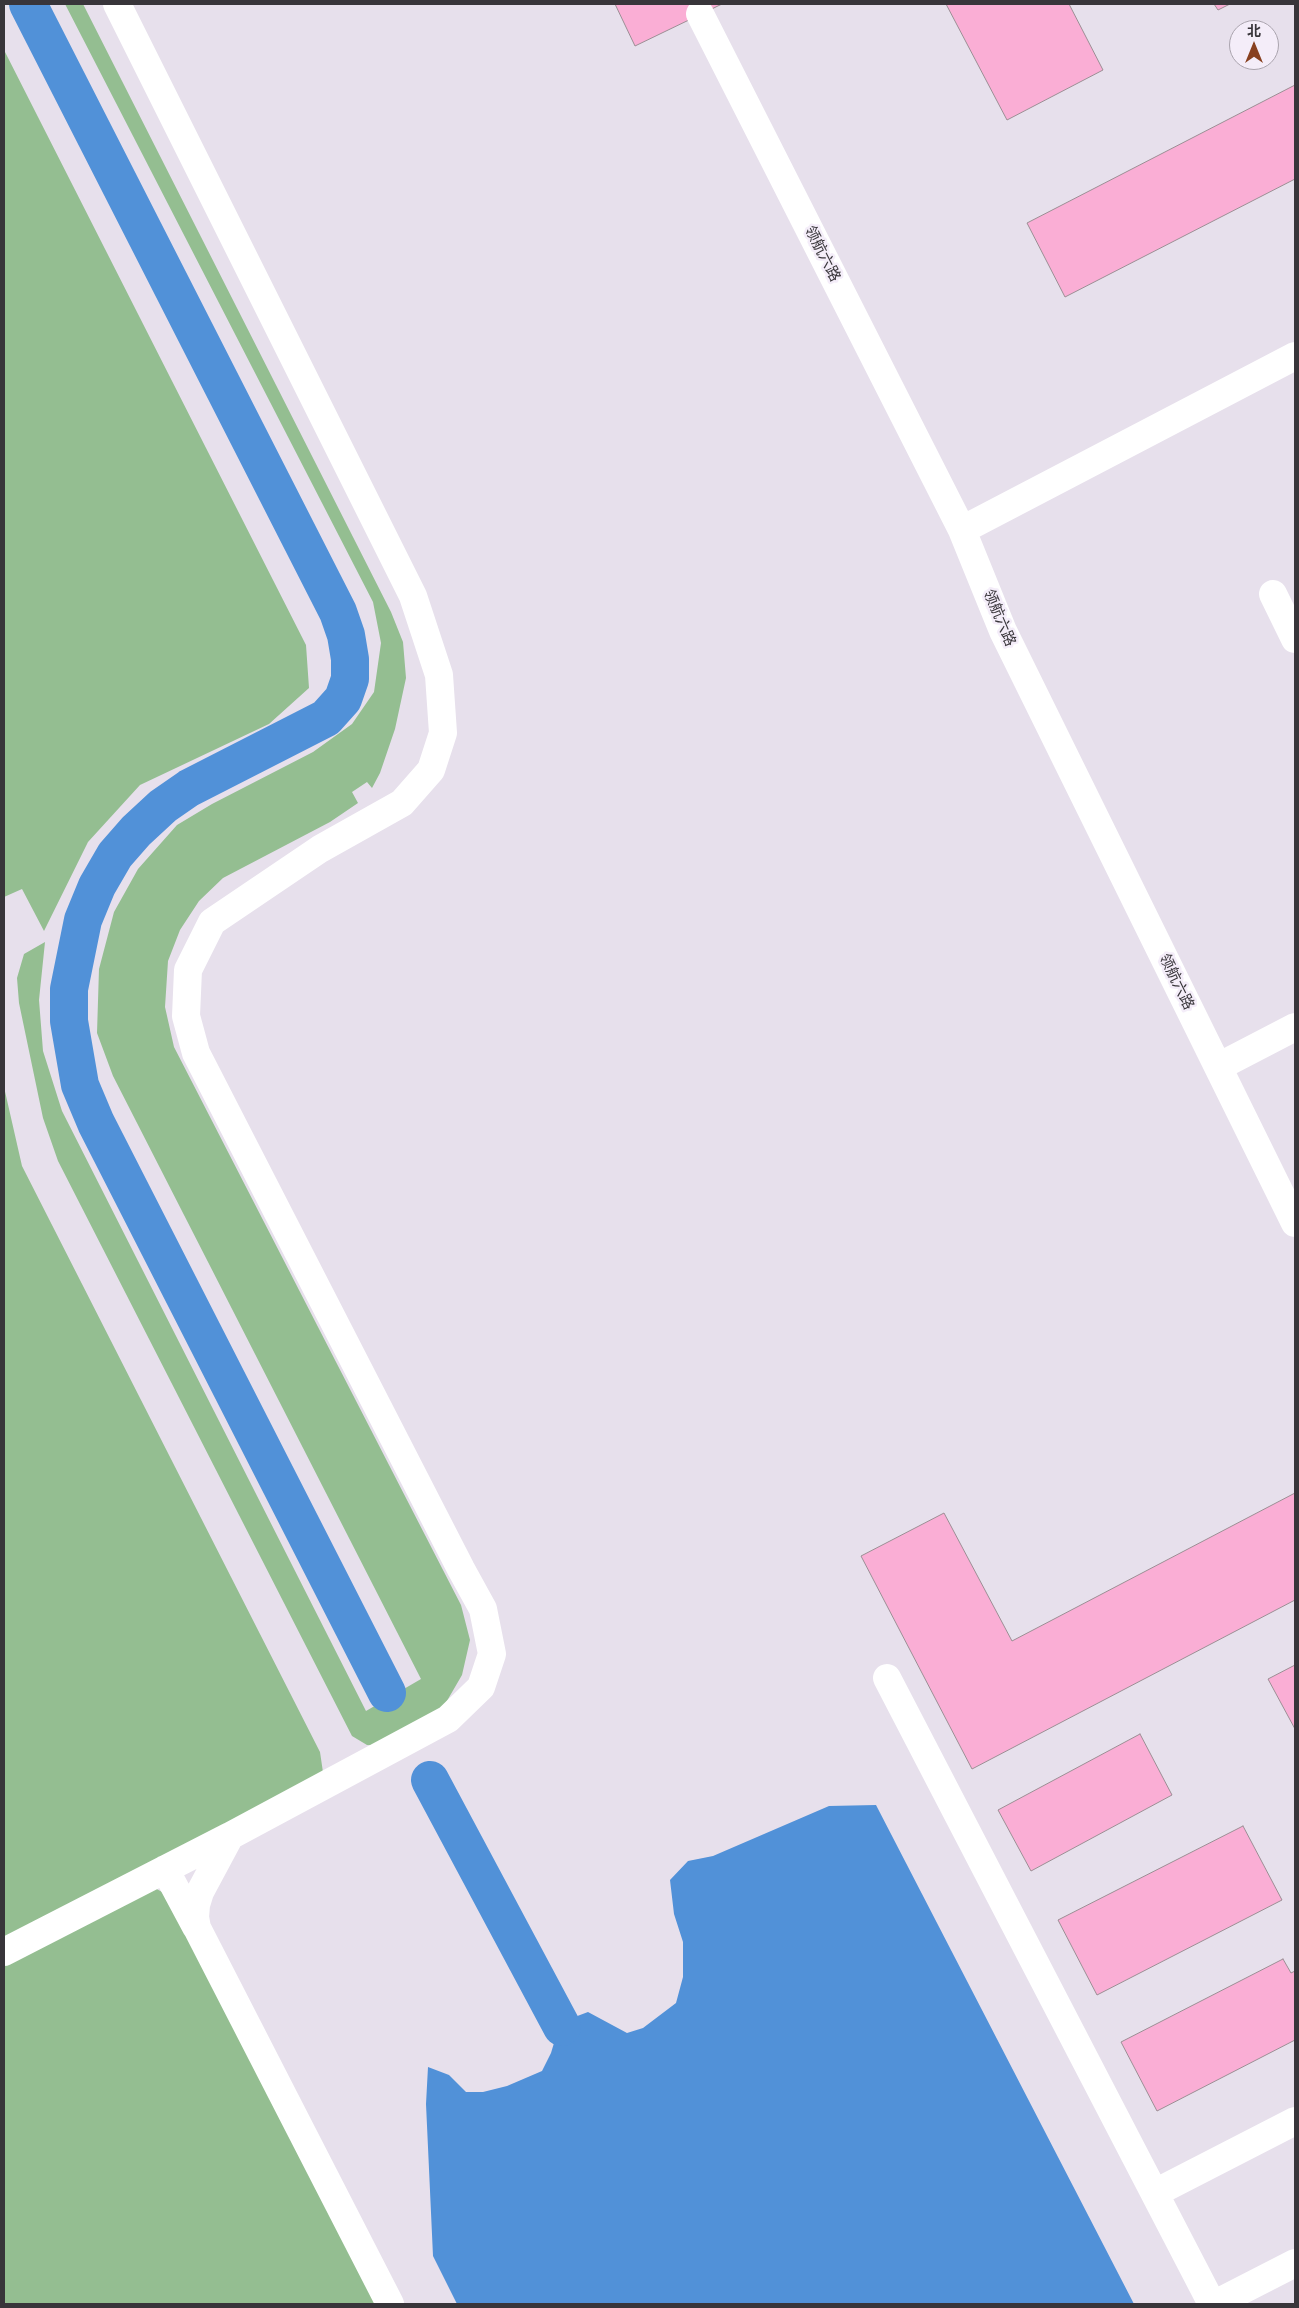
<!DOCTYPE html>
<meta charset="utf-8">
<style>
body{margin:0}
#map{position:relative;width:1299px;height:2308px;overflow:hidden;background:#e7e0ec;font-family:"Space Grotesk","Noto Sans SC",sans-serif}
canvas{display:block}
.frame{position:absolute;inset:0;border:5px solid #38353a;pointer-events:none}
.north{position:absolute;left:1229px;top:20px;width:50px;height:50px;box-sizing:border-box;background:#f4edf9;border:1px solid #a9a3ad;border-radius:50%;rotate:0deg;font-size:14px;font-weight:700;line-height:20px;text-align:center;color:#38353a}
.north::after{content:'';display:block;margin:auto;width:18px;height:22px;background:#884020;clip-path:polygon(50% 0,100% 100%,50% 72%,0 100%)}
</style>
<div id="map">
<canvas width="1299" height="2308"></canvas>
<div class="frame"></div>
<div class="north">北</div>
</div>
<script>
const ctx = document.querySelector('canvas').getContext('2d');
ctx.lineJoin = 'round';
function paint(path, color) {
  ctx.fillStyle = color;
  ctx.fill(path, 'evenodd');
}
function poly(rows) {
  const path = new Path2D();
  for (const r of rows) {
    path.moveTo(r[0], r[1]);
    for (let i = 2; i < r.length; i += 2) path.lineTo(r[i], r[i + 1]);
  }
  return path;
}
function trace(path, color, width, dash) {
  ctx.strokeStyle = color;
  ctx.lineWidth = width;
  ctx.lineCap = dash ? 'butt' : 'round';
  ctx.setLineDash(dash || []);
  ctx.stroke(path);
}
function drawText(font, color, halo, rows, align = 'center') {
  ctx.font = font + ' "Space Grotesk","Noto Sans SC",sans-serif';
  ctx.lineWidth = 5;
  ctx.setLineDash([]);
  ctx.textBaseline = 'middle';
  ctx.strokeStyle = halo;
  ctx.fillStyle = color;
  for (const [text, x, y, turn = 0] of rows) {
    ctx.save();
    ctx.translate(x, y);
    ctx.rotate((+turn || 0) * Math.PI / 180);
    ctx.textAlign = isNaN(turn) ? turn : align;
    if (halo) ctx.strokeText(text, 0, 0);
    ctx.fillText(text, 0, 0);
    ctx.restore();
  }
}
const green = poly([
 [65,4,83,4,391,612,403,642,406,678,395,729,380,773,372,788,367,782,352,792,358,803,330,822,223,878,199,901,180,930,168,961,165,1007,174,1047,461,1605,470,1640,462,1675,444,1706,383,1746,367,1745,352,1736,58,1161,43,1118,19,1003,17,978,24,954,45,942,39,1000,43,1051,62,1111,366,1711,421,1679,113,1076,97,1033,99,969,114,912,138,869,177,825,212,804,313,752,352,724,374,692,381,643,373,602],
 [4,50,306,645,309,688,269,724,140,785,88,842,44,931,22,889,4,897],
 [4,1087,22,1166,320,1752,324,1779,4,1952],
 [153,1887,164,1893,377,2304,4,2304,4,1962]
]);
const water = poly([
 [876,1805,1134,2304,457,2304,433,2256,426,2104,428,2067,449,2075,466,2092,483,2092,507,2086,542,2071,551,2053,557,2033,572,2018,588,2012,627,2033,643,2028,676,2003,683,1977,683,1942,674,1914,670,1880,688,1861,713,1856,829,1806]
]);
const canal = poly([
 [28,4,338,612,346,635,350,659,350,679,343,699,326,718,189,788,163,806,136,831,115,855,97,886,83,920,69,989,69,1021,80,1085,96,1123,387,1693],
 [430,1780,562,2027]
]);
const building = poly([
 [615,4,722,4,635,46,615,4],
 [946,4,1069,4,1103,70,1007,120,946,4],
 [1214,4,1230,4,1218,10,1214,4],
 [1295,85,1295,179,1065,297,1027,223,1295,85],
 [1295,1493,1295,1600,972,1769,861,1556,944,1513,1012,1641,1295,1493],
 [1295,1665,1295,1729,1268,1679,1295,1665],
 [1140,1734,1172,1795,1031,1871,998,1810,1140,1734],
 [1243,1826,1282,1900,1097,1995,1058,1920,1243,1826],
 [1283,1959,1291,1973,1295,1971,1295,2040,1157,2111,1121,2042,1283,1959]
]);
const minor = poly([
 [117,4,413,596,439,675,443,733,431,770,402,803,320,849,212,922,188,970,186,1016,196,1053,461,1569,483,1609,492,1654,481,1687,448,1719,230,1836,200,1892,196,1905,195,1917,197,1928,390,2304],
 [700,14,962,530,1003,631,1295,1223],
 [962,530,1295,356],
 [1273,594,1295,639],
 [1218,1067,1295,1027],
 [887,1678,1212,2304],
 [165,1869,196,1927],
 [4,1952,230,1836],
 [1155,2193,1295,2121],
 [1215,2304,1295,2263]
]);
const streetNames = [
 ["领航六路",822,254,63],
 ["领航六路",999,618,67],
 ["领航六路",1176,982,64]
];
paint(green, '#94be91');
paint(water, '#5191d8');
trace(canal, '#5191d8', 38);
paint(building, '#faaed5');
trace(building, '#9b8e94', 1);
trace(minor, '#fff', 28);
drawText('15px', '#38353a', '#f4edf9', streetNames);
</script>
